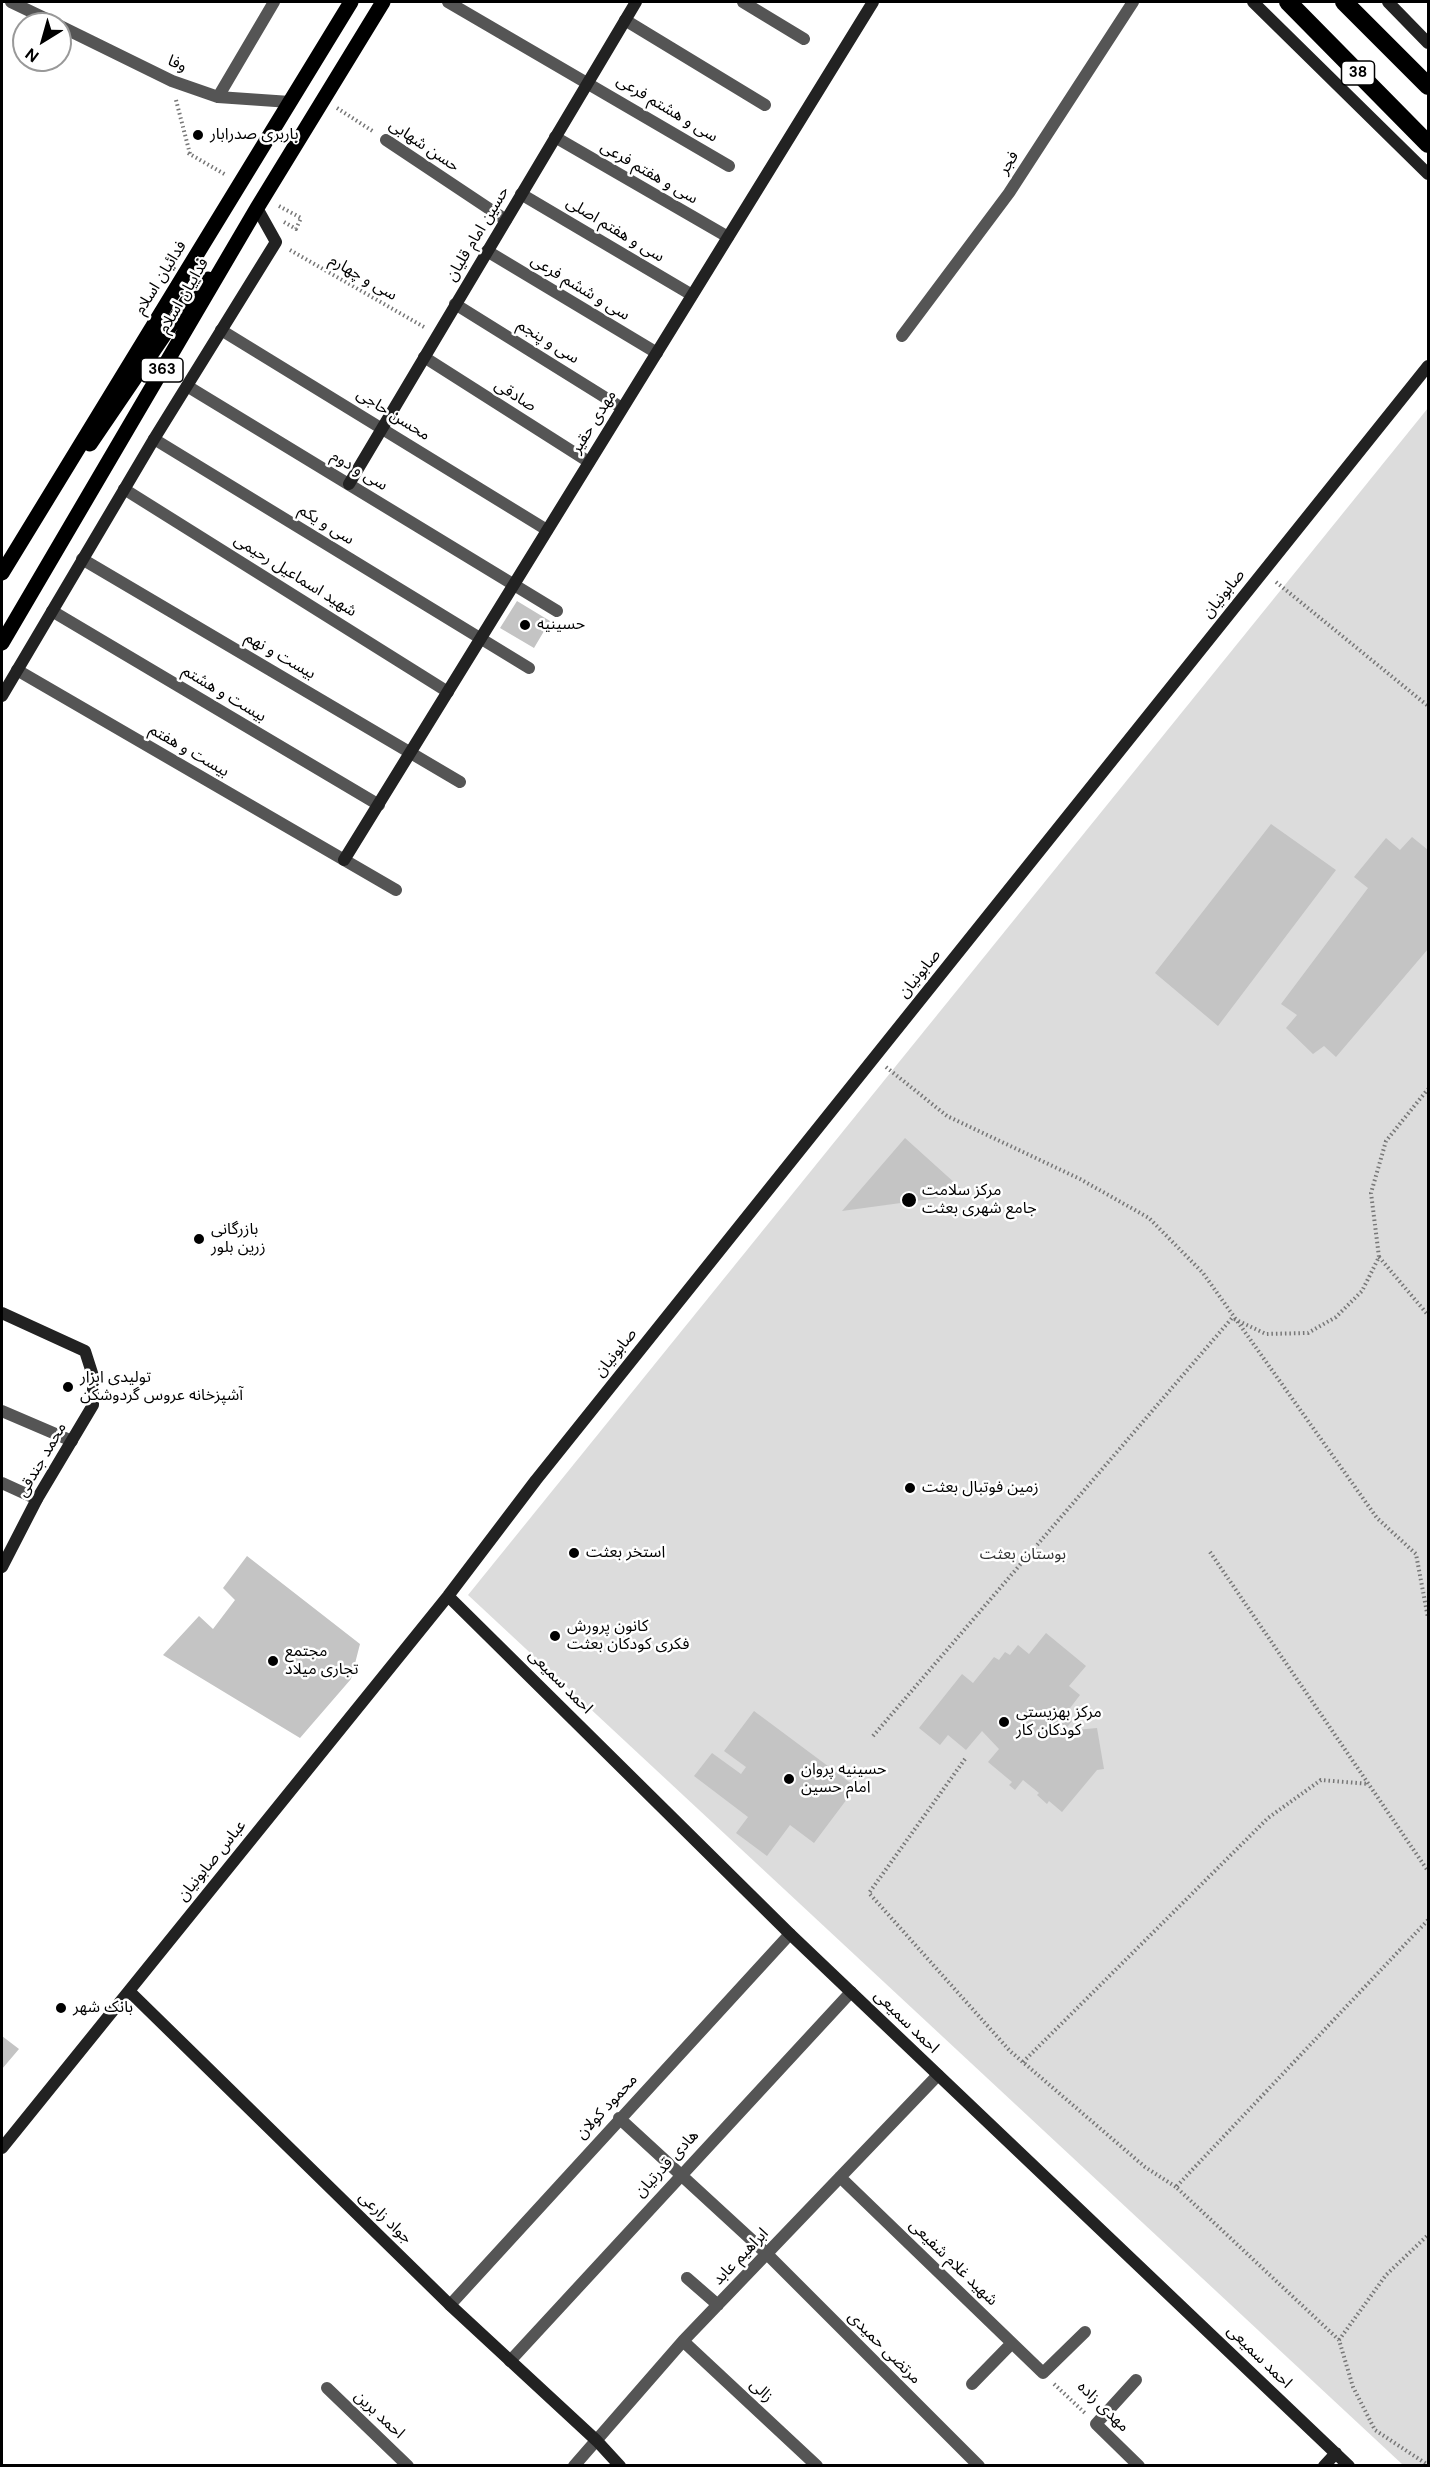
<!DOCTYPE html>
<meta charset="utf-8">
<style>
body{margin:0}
#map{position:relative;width:1430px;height:2467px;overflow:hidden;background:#fff;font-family:"DM Sans",sans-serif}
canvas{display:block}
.frame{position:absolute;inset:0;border:3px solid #000;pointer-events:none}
.north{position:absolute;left:12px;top:12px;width:60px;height:60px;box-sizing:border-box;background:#fff;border:2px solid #999;border-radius:50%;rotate:217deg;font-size:16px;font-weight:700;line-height:24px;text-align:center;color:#000}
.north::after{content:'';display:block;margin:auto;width:21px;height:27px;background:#000;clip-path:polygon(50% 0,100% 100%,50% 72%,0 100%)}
</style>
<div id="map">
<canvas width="1430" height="2467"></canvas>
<div class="frame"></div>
<div class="north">N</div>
</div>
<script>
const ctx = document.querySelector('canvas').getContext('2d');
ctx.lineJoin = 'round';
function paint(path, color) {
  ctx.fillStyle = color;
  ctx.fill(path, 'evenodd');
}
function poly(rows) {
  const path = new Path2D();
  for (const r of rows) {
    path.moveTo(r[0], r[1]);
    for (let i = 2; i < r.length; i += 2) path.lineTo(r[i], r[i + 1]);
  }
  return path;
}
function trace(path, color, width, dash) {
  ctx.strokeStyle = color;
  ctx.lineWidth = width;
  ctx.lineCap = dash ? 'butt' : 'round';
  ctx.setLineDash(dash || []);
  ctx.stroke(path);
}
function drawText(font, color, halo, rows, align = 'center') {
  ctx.font = font + ' "DM Sans","Noto Sans Arabic",sans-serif';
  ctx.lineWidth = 5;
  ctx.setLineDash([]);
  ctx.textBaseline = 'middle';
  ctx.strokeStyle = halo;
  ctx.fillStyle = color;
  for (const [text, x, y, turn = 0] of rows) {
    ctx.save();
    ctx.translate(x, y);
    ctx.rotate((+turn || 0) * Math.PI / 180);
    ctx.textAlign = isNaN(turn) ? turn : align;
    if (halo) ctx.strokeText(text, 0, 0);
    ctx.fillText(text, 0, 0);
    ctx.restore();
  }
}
const green = poly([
 [1428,408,1428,2465,1403,2465,468,1595]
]);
const building = poly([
 [517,601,550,621,534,648,500,628],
 [1271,824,1336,870,1218,1026,1155,973],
 [1412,837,1428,850,1428,949,1336,1057,1324,1046,1313,1054,1286,1028,1297,1015,1281,1004,1368,888,1354,877,1386,838,1400,850],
 [905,1138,967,1194,842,1211],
 [247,1556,360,1644,351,1679,300,1738,163,1655,199,1616,213,1629,235,1600,223,1588],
 [1046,1633,1086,1666,1069,1686,1080,1695,1064,1716,1072,1721,1064,1731,1097,1728,1104,1769,1097,1770,1062,1812,1049,1801,1047,1804,1037,1795,1039,1793,1023,1780,1015,1790,1009,1785,1012,1782,988,1762,999,1749,982,1731,966,1750,948,1735,940,1745,919,1728,962,1674,973,1683,994,1657,999,1660,1005,1652,1010,1655,1018,1645,1029,1654],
 [754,1711,856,1787,814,1843,790,1825,767,1856,736,1833,748,1817,694,1776,712,1753,741,1774,746,1767,724,1751],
 [2,2036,19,2049,2,2069]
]);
const path = poly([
 [176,100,190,154],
 [337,108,374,132],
 [188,153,226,175],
 [279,206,301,218,296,229,284,222],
 [290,250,424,327],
 [1276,582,1428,706],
 [886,1067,947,1116,1080,1179,1149,1218,1203,1273,1377,1518,1416,1554,1428,1618],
 [1379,1257,1428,1315],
 [1210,1552,1428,1871],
 [873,1736,1232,1318,1266,1334,1308,1333,1336,1317,1362,1291,1379,1257,1371,1193,1386,1141,1428,1089],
 [965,1759,869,1893,1010,2051,1145,2167,1176,2187],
 [1428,1920,1176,2187,1339,2340,1353,2387,1375,2430,1428,2465],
 [1023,2062,1268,1818,1321,1780,1369,1784],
 [1339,2340,1386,2275,1428,2235],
 [1054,2384,1086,2414]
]);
const street = poly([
 [11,2,57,24],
 [448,2,729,166],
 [743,2,804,39],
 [625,20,765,105],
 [60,26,172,81,218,97,290,102],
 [218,97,274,2],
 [555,137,728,237],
 [386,140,506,220],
 [521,194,692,295],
 [487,251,657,353],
 [455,304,622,408],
 [221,330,547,530],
 [902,336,1009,193,1133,2],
 [424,357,589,462],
 [187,386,557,611],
 [154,439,529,668],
 [124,489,448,692],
 [82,559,460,782],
 [52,611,379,805],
 [17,670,396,890],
 [2,1411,72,1441],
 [2,1483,37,1499],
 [619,2118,767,2254,979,2466],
 [840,2177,1043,2373,1085,2332],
 [687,2278,718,2305],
 [450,2305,790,1934],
 [683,2341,817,2466],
 [510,2361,851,1992],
 [1136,2380,1096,2424,1139,2466],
 [972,2384,1012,2343],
 [327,2388,408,2466],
 [574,2466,683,2341,938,2075]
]);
const secondary = poly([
 [1253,2,1428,174],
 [1388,2,1428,43],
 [349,484,636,2],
 [2,696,154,439,276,242,257,208],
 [344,860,873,2],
 [2,1313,85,1351,93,1376,93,1405,37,1499,2,1567],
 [448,1596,790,1934,1349,2466],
 [129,1991,450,2305,597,2441,620,2466],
 [2,2148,448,1596,536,1480,1428,366],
 [1324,2466,1336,2453]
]);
const primary = poly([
 [90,444,190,297,208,279],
 [2,573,351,2],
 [2,643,257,208,383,2]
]);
const highway = poly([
 [1288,2,1428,144],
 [1344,2,1428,86]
]);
const markers = [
 [198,135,6,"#000"],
 [525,625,6,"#000"],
 [909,1200,8,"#000"],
 [199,1239,6,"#000"],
 [68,1387,6,"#000"],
 [910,1488,6,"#000"],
 [574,1553,6,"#000"],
 [555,1636,6,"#000"],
 [273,1661,6,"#000"],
 [1004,1722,6,"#000"],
 [789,1779,6,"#000"],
 [61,2008,6,"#000"]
];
const shields = [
 [1358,73,33],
 [162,370,42]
];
const shieldNames = [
 ["38",1358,73],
 ["363",162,370]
];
const streetNames = [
 ["وفا",177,64,23],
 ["سی و هشتم فرعی",667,109,31],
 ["حسن شهابی",424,146,34],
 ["فجر",1009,163,-57],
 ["سی و هفتم فرعی",649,173,30],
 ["سی و هفتم اصلی",615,230,31],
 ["حسین امام قلیان",478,234,-59],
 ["فدائیان اسلام",161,278,-58],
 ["سی و چهارم",363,278,30],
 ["سی و ششم فرعی",580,288,31],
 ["فداییان اسلام",184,296,-60],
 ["سی و پنجم",548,342,32],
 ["صادقی",515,396,32],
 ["محسن حاجی",393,415,32],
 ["مهدی حقیر",594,422,-58],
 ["سی و دوم",359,471,31],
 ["سی و یکم",326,525,32],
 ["شهید اسماعیل رحیمی",295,576,32],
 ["صابونیان",1224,594,-51],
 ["بیست و نهم",280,656,30],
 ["بیست و هشتم",224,694,31],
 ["بیست و هفتم",189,751,30],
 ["صابونیان",920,974,-51],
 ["صابونیان",616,1353,-51],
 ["محمد جندقی",42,1460,-60],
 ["احمد سمیعی",560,1682,45],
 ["عباس صابونیان",212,1861,-51],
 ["احمد سمیعی",906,2022,44],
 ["محمود کولان",607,2107,-47],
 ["هادی قدرتیان",667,2164,-47],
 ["جواد زارعی",385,2218,44],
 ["ابراهیم عابد",741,2257,-46],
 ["شهید غلام شفیعی",953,2263,44],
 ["مرتضی حمیدی",884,2348,45],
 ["احمد سمیعی",1259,2357,44],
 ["زالی",761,2391,43],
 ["مهدی زاده",1103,2407,44],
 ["احمد برین",379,2415,43]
];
const poiNames = [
 ["باربری صدرابار",210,135],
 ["حسینیه",537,625],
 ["مرکز سلامت",922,1191],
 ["جامع شهری بعثت",922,1209],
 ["بازرگانی",211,1230],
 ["زرین بلور",211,1248],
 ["تولیدی ابزار",80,1378],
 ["آشپزخانه عروس گردوشکن",80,1396],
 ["زمین فوتبال بعثت",922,1488],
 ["استخر بعثت",586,1553],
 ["کانون پرورش",567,1627],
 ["فکری کودکان بعثت",567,1645],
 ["مجتمع",285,1652],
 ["تجاری میلاد",285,1670],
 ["مرکز بهزیستی",1016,1713],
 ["کودکان کار",1016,1731],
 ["حسینیه پروان",801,1770],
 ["امام حسین",801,1788],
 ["بانک شهر",73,2008]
];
const parkNames = [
 ["بوستان بعثت",1023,1555]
];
paint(green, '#dcdcdc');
paint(building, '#c4c4c4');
trace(path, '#777', 4, [1.5, 3]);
trace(street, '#555', 12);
trace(secondary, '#222', 12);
trace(primary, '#000', 15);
trace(highway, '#000', 18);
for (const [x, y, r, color] of markers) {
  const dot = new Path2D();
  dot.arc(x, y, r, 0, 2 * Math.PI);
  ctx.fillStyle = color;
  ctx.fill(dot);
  trace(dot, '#fff', 2);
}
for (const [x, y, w] of shields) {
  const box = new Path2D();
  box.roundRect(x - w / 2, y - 12, w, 24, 4.5);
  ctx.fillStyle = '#fff';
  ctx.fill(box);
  trace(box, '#000', 1.5);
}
drawText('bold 15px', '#000', null, shieldNames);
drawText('16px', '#000', '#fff', streetNames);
drawText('16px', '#000', '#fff', poiNames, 'left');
drawText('16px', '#333', '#fff', parkNames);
</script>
